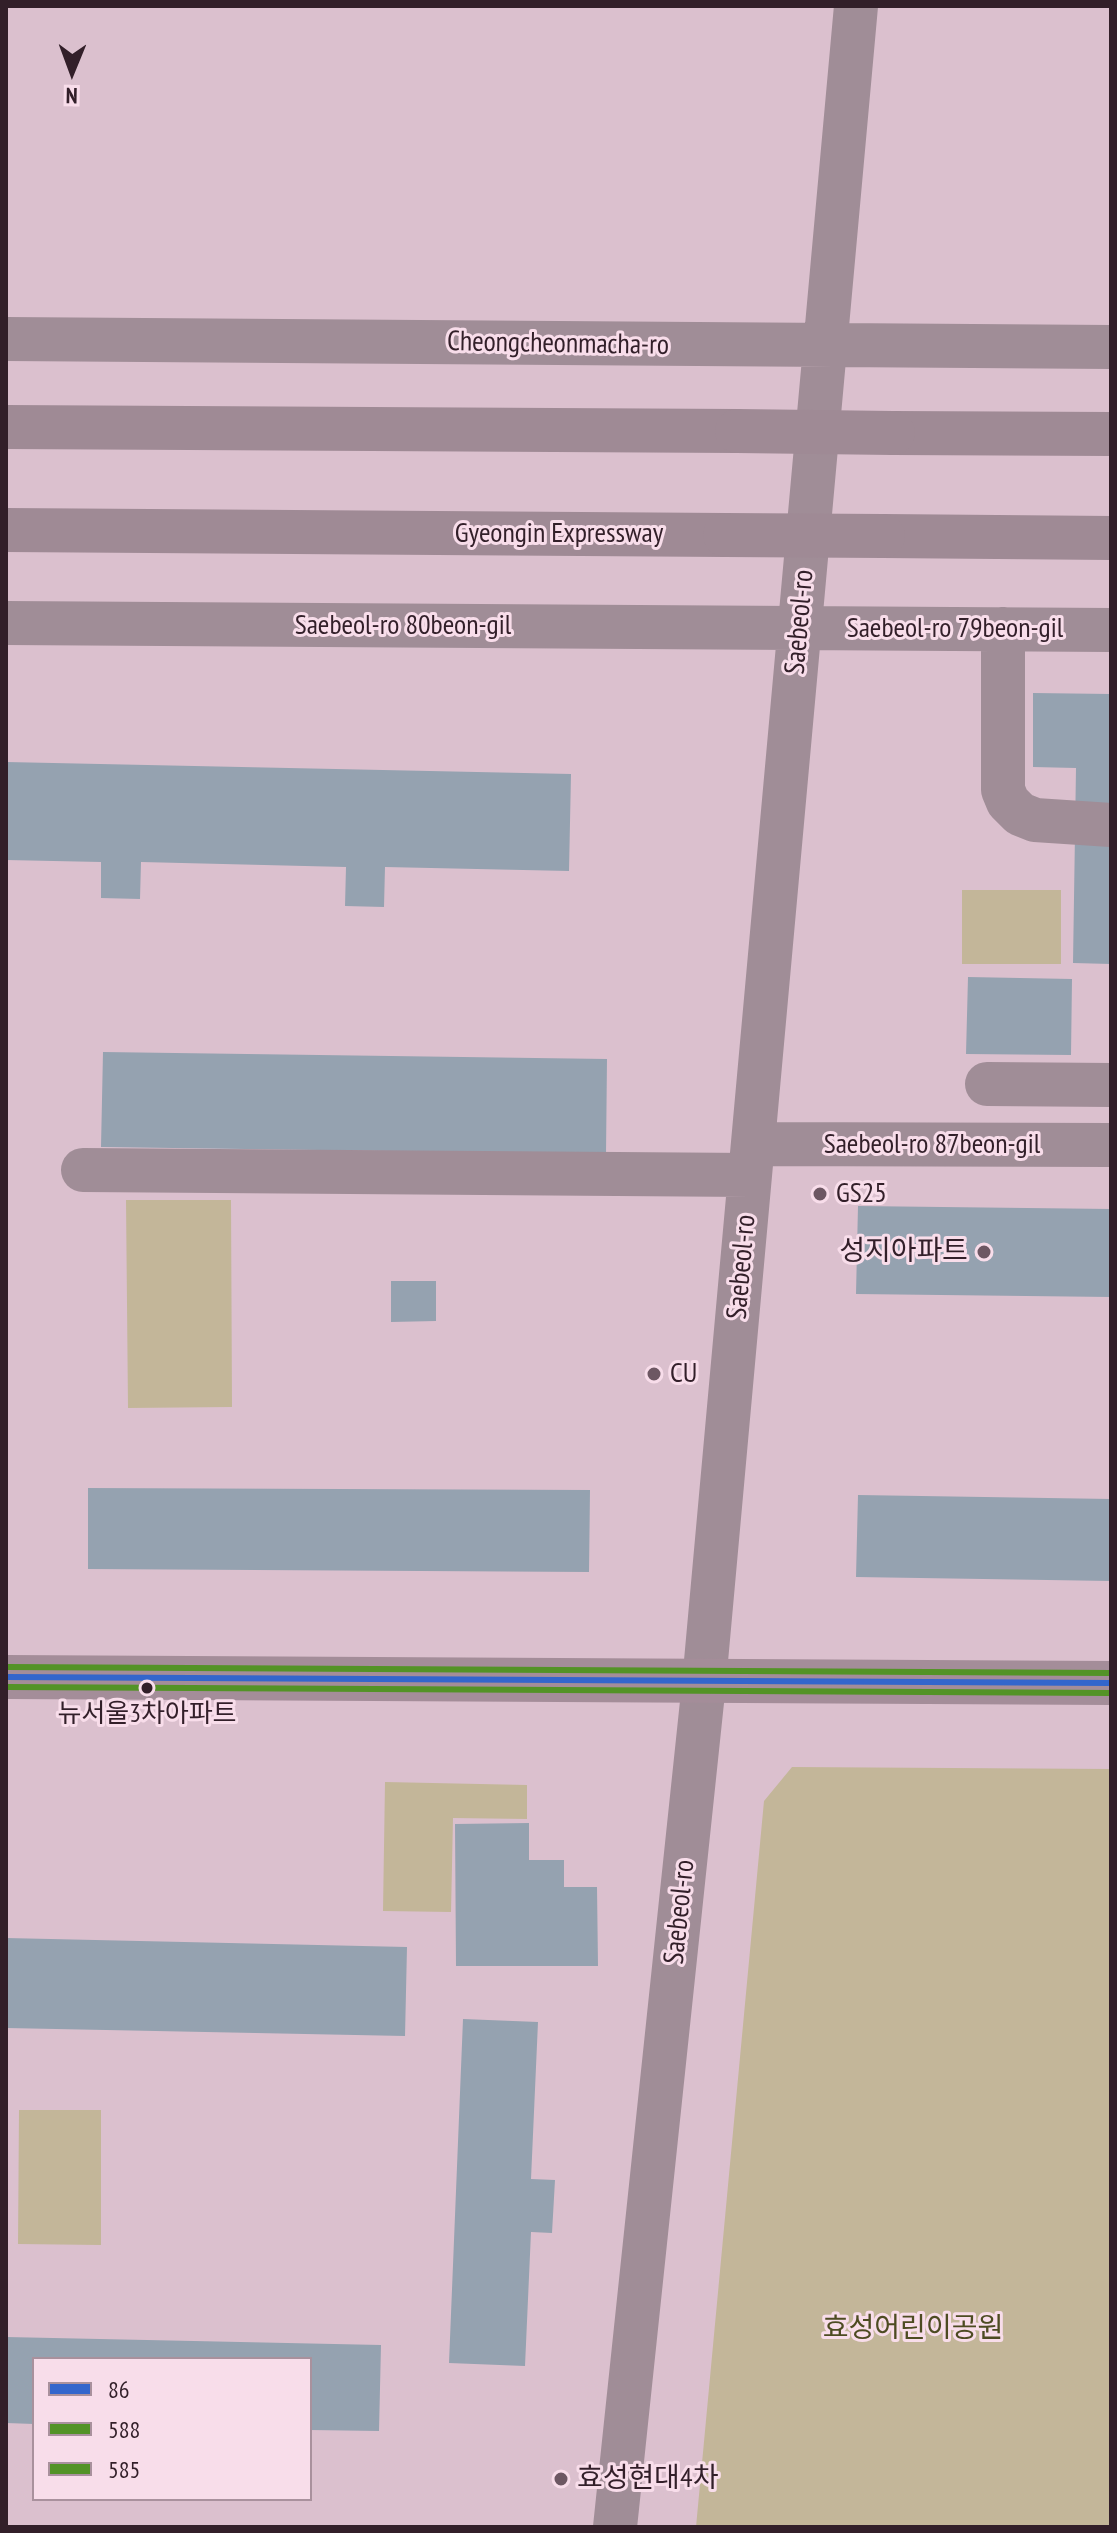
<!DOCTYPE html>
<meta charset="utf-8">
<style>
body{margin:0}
#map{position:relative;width:1117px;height:2533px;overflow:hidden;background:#dbc0ce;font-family:"PT Sans Narrow",sans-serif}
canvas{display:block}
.frame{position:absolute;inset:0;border:8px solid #321f29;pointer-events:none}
.legend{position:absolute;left:32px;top:2357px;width:280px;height:144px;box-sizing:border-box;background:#f8ddea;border:2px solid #a9919d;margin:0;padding:10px 14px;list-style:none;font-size:24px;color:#321f29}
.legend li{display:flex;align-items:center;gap:16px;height:40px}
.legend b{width:40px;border:2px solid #a9919d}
.north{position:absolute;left:32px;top:32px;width:80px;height:80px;-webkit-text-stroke:6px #f8ddea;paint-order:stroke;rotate:181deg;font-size:22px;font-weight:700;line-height:32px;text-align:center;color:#321f29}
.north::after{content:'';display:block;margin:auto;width:28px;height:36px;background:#321f29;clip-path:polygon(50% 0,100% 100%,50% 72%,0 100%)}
</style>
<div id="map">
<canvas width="1117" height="2533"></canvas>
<div class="frame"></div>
<ul class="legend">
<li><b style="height:10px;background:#36c"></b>86</li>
<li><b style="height:10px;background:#539326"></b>588</li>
<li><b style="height:10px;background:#539326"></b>585</li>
</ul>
<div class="north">N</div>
</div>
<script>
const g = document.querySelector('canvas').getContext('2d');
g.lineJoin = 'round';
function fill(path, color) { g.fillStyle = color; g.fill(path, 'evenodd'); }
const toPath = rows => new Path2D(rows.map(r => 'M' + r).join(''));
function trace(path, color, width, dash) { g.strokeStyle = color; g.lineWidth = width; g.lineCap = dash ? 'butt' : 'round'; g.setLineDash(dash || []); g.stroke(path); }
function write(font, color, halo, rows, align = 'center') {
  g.font = font + ' "PT Sans Narrow","Noto Sans KR",sans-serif'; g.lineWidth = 6; g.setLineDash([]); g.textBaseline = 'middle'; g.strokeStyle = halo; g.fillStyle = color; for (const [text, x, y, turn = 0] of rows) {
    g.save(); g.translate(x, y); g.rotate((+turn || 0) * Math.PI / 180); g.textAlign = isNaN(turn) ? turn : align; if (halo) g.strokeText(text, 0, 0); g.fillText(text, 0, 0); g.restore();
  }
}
const green = toPath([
 [962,890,1061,890,1061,964,962,964],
 [126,1200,231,1200,232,1407,128,1408],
 [792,1767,1111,1769,1111,2527,696,2527,764,1801],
 [385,1782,527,1785,527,1819,453,1818,451,1912,383,1911],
 [19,2110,101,2110,101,2245,18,2244]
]);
const building = toPath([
 [1033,693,1111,694,1111,964,1073,963,1076,768,1033,767],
 [6,762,571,774,569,871,385,867,384,907,345,906,346,867,141,862,140,899,101,898,101,862,6,860],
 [968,977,1072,979,1071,1055,966,1054],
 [103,1052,607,1059,606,1154,101,1147],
 [858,1206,1111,1209,1111,1297,856,1294],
 [391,1281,436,1281,436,1321,391,1322],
 [88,1488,590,1490,589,1572,88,1569],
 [858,1495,1111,1499,1111,1581,856,1577],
 [529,1823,529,1860,564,1860,564,1887,597,1887,598,1966,456,1966,455,1824],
 [6,1938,407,1947,405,2036,6,2028],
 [463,2019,538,2022,531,2179,555,2180,552,2233,531,2232,525,2366,449,2363],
 [6,2337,381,2345,379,2431,310,2430,310,2359,34,2359,34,2424,6,2423]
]);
const minor = toPath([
 [6,339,1111,347],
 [6,623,1111,630],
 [1003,629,1003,790,1008,802,1020,814,1035,820,1111,825],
 [987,1084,1111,1085],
 [753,1144,1111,1145],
 [83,1170,750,1175],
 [615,2527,704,1683,856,6]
]);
const major = toPath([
 [6,1677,1111,1683]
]);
const highway = toPath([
 [6,427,737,431],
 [893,433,1111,434],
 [6,530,725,535],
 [883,536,1111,538]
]);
const highwayBridge = toPath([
 [737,431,893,433],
 [725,535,883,536]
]);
const bus1 = toPath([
 [6,1677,1111,1683]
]);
const bus2 = toPath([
 [6,1687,1111,1693]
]);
const bus3 = toPath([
 [6,1667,1111,1673]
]);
const markers = [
 [820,1194,8,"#6d5763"],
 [984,1252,8,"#6d5763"],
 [654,1374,8,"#6d5763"],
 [147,1688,7,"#321f29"],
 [561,2479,8,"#6d5763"]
];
const busNames = [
 ["뉴서울3차아파트",147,1715]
];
const streetNames = [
 ["Cheongcheonmacha-ro",558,344,1],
 ["Gyeongin Expressway",559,534],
 ["Saebeol-ro",800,622,-85],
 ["Saebeol-ro 80beon-gil",403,626],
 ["Saebeol-ro 79beon-gil",955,629],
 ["Saebeol-ro 87beon-gil",932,1145],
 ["Saebeol-ro",742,1267,-85],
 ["Saebeol-ro",680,1912,-84]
];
const poiNames = [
 ["GS25",836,1194],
 ["성지아파트",968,1252,"right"],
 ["CU",670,1374],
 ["효성현대4차",577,2479]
];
const parkNames = [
 ["효성어린이공원",913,2329]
];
fill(green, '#c3b699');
fill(building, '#95a2b0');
trace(minor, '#a08d97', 44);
trace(major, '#a48d99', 44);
trace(highway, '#9f8a95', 44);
trace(highwayBridge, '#9f8a95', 44);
trace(bus1, '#36c', 6);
trace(bus2, '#539326', 6);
trace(bus3, '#539326', 6);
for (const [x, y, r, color] of markers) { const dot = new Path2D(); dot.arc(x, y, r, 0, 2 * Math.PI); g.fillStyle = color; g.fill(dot); trace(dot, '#f8ddea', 3); }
write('26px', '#321f29', '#f8ddea', busNames);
write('28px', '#321f29', '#f8ddea', streetNames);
write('28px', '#321f29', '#f8ddea', poiNames, 'left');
write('28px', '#4d4b22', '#f8ddea', parkNames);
</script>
